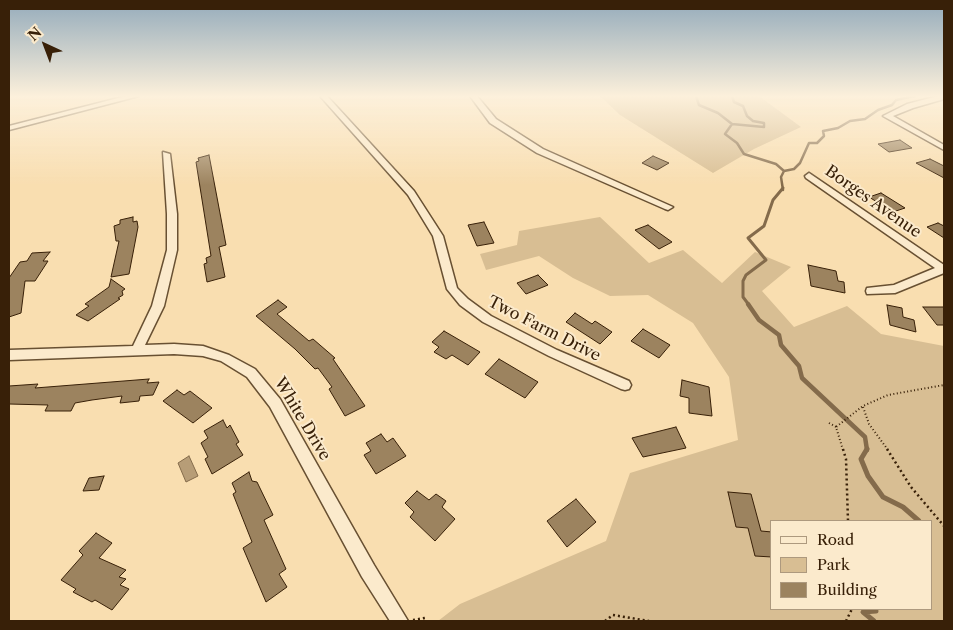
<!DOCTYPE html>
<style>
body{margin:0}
#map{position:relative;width:953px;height:630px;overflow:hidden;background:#f9deb0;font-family:"Libre Caslon Text",serif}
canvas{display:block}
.frame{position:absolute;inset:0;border:10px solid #382008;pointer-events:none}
.legend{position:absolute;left:770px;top:520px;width:162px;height:90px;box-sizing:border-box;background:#fbeacc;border:1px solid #ad997e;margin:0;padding:6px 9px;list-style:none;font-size:15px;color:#382008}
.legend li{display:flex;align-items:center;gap:10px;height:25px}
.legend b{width:25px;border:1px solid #ad997e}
.north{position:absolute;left:20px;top:20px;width:50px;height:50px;-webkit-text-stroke:4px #fbeacc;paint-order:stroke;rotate:317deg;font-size:14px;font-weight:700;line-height:20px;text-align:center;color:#382008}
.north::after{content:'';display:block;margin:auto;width:18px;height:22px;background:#382008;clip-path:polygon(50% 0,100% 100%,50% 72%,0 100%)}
</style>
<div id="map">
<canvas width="953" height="630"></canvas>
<div class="frame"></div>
<ul class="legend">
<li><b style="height:6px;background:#fbeacc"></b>Road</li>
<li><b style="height:14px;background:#d8be93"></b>Park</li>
<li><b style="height:14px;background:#9c835f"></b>Building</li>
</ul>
<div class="north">N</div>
</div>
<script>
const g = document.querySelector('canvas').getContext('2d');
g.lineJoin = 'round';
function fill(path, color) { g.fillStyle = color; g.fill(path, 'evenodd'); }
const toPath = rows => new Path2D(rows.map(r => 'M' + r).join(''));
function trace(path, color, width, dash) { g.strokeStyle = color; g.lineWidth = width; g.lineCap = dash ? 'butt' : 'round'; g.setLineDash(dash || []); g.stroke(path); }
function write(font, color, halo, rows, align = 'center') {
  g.font = font + ' "Libre Caslon Text",serif'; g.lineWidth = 4; g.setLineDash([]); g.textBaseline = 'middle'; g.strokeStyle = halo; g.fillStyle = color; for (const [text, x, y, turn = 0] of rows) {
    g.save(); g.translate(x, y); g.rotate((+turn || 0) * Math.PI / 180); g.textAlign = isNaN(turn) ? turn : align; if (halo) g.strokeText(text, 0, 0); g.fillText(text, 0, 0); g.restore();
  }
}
const green = toPath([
 [600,96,759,96,801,127,754,149,713,173,620,115],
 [600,217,649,263,683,250,722,283,755,252,791,267,762,291,794,327,847,306,881,334,944,346,944,621,438,621,460,604,606,541,630,473,738,440,729,377,693,323,648,295,610,296,573,278,539,256,486,270,480,254,517,245,519,231],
 [772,521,932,521,932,609,772,609]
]);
const water = toPath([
 [189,456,198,476,186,482,178,463,189,456]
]);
const streamFar3 = toPath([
 [696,96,699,105,718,113,732,124,725,134,737,143,744,154,776,164,784,171,781,177,783,190],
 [732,96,734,102,743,106,747,116,753,121,764,123,764,127,732,124],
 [784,171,794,169,800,163,809,143,817,143,824,136,823,131,838,128,850,121,865,119,878,110,892,105,896,100,915,96]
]);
const streamFar2 = toPath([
 [749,305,743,297,743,281,746,275,766,260,748,238,764,226,773,200,783,188]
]);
const streamFar1 = toPath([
 [748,304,759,320,779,335,781,345,799,366,802,378,865,437,867,450]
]);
const stream = toPath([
 [867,449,861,459,868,476,883,497,903,507,919,521],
 [874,621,863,612,876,611,875,609]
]);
const building = toPath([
 [900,140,912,148,889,152,878,144,900,140],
 [209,155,226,245,219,247,225,277,207,282,204,264,207,263,206,258,211,256,196,162,199,161,198,158,209,155],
 [653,156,669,163,657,170,642,163,653,156],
 [930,159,944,166,944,178,916,163,930,159],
 [881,193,905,208,893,212,869,197,881,193],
 [133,217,133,222,137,221,138,227,129,274,111,277,119,241,116,241,114,226,120,224,120,220,133,217],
 [484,222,494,243,477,246,468,225,484,222],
 [938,223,944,226,944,238,927,227,938,223],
 [648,225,672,242,659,249,635,230,648,225],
 [50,252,43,261,48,261,35,281,25,281,21,313,9,317,9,278,20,262,27,261,32,253,50,252],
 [808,265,836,271,838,281,844,282,845,293,811,286,808,265],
 [538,275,548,285,526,294,517,283,538,275],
 [111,279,125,289,122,291,123,295,118,298,120,299,88,321,76,315,89,306,85,304,109,287,111,279],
 [278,300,287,307,277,314,309,341,313,339,335,358,333,359,365,406,345,416,329,389,332,387,318,368,315,369,295,349,256,316,278,300],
 [887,305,902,308,903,317,914,320,916,332,890,325,887,305],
 [923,307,944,307,944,325,937,325,923,307],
 [575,313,592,324,595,321,612,332,600,344,566,322,575,313],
 [643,329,670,345,659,358,631,341,643,329],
 [444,331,480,352,468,365,452,355,446,359,434,352,439,347,432,342,444,331],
 [499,359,538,382,525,398,485,374,499,359],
 [149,379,147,383,159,382,153,395,140,396,139,401,120,403,122,396,92,400,75,403,71,411,45,411,48,405,9,404,9,386,38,384,35,388,149,379],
 [682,380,709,387,712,416,689,413,689,398,680,396,682,380],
 [177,390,184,395,190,391,212,408,193,423,163,401,177,390],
 [223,420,227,428,230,425,239,442,236,444,243,455,212,474,205,459,208,457,201,443,208,438,204,431,223,420],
 [676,427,686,448,643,457,632,438,676,427],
 [381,434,387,442,393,438,406,456,376,474,364,455,371,451,366,443,381,434],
 [249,472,252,481,257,482,273,515,264,520,286,569,279,574,287,587,266,602,243,548,252,542,233,494,236,492,232,483,249,472],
 [104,476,99,490,83,491,89,478,104,476],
 [417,491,429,500,436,494,446,501,442,507,455,519,435,541,410,517,414,512,405,503,417,491],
 [728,492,751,494,761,531,772,532,772,557,755,556,748,528,736,527,728,492],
 [576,499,596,522,567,547,547,521,576,499],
 [96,533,112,543,99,558,126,570,119,577,126,579,120,585,129,589,112,610,95,600,92,602,73,592,76,589,61,580,83,555,79,551,96,533]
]);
const pathFar1 = toPath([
 [863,407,869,424,888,450],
 [829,423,836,427],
 [843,450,836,427,863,406,888,395,944,385]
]);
const path = toPath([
 [843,449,846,459,848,521],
 [887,449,911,487,944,526],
 [413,620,425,618,426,621],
 [605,621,613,615,649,621],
 [846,621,852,609]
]);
const minor = toPath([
 [126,96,139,96,9,130,9,126,126,96],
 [320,96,327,96,414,191,443,236,457,288,468,299,491,316,557,350,629,381,631,385,629,389,625,390,621,389,549,356,483,322,460,305,447,289,433,236,408,195,320,96],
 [470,96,477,96,496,119,543,149,673,207,668,210,665,209,537,153,490,123,470,96],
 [938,96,944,96,944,99,913,108,893,116,944,145,944,150,883,116,907,104,938,96],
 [163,152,170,154,177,214,177,250,164,306,145,345,174,344,203,346,229,355,255,369,280,399,374,565,408,621,390,621,362,577,270,407,247,377,221,361,203,356,174,354,9,360,9,350,133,346,152,306,167,250,167,214,163,152],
 [809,173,944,265,944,273,895,293,867,294,866,291,867,288,894,285,935,268,806,178,805,176,809,173]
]);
const streetNames = [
 ["Borges Avenue",873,202,35],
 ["Two Farm Drive",544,329,27],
 ["White Drive",302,419,59]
];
fill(green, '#d8be93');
fill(water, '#b79d77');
trace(water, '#846b4b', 1);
trace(streamFar3, '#846b4b', 2.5);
trace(streamFar2, '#846b4b', 3);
trace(streamFar1, '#846b4b', 4.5);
trace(stream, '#846b4b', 5);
fill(building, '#9c835f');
trace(building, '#382008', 1);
trace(minor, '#685032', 3);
trace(pathFar1, '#382008', 2, [1, 2.5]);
trace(path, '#382008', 2.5, [2, 3]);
fill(minor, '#fbeacc');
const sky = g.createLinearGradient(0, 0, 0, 185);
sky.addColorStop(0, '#94abbb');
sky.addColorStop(0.52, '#fcf0db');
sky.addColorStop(1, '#fcf0db00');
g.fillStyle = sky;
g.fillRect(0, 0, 953, 185);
write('16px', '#382008', '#fbeacc', streetNames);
</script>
